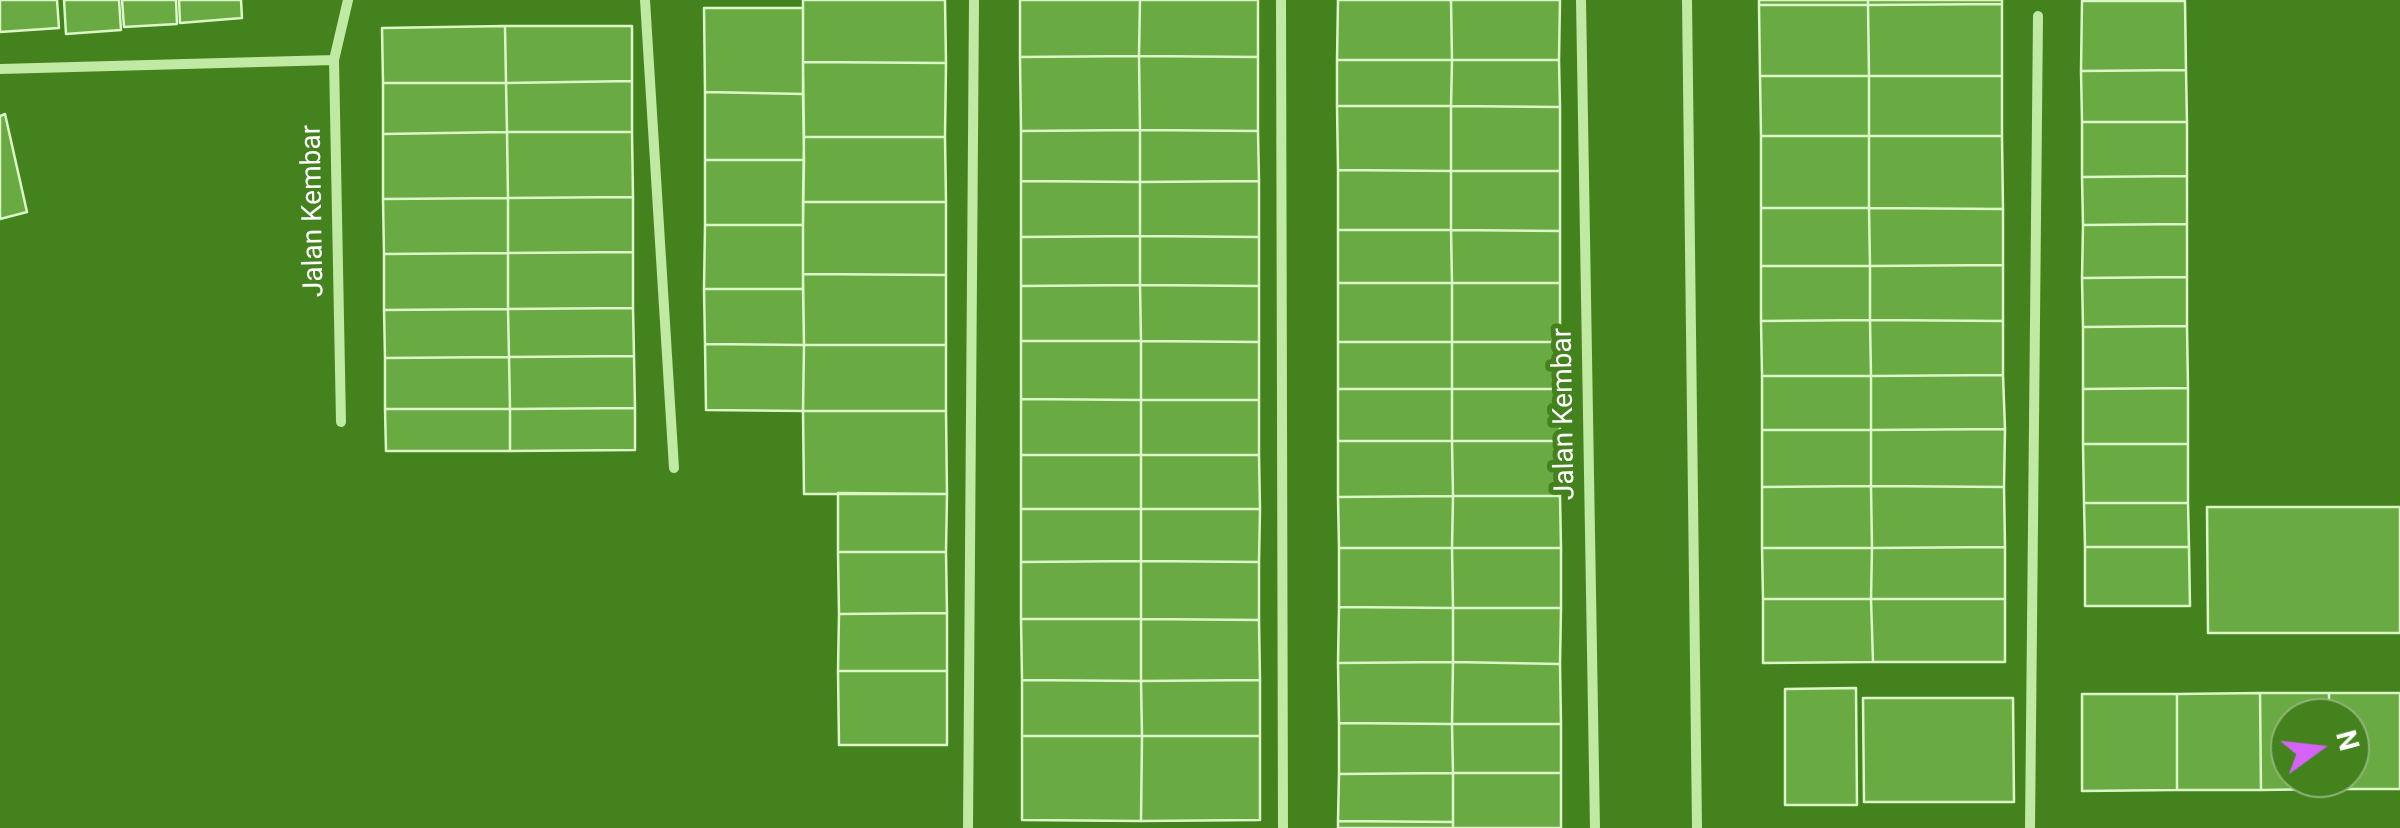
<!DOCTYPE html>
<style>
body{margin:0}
#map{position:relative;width:2400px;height:828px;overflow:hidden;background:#44821e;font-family:Roboto,sans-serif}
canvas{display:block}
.north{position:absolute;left:2270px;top:698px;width:100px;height:100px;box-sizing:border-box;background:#44821e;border:2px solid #8fb478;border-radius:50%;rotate:75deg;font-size:28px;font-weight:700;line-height:40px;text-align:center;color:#fff}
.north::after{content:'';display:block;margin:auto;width:35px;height:45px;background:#d563f8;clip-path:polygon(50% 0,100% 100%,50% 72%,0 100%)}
</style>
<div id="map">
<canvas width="2400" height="828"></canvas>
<div class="north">N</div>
</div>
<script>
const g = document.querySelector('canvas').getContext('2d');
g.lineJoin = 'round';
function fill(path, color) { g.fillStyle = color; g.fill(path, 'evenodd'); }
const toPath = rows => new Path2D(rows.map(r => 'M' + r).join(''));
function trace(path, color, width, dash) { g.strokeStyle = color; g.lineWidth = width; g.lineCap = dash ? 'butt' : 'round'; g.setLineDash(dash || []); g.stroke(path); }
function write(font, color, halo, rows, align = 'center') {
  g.font = font + ' Roboto,sans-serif'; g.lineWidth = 10; g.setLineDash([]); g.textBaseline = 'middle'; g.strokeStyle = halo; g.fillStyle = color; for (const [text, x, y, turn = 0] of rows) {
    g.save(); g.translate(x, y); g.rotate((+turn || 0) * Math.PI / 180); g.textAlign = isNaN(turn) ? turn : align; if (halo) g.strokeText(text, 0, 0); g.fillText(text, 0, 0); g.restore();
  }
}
const building = toPath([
 [0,0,57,0,59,28,0,32,0,0],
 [64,0,119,0,121,30,66,34,64,0],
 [122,0,176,0,177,24,124,27,122,0],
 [179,0,241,0,242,18,180,23,179,0],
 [803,0,945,0,946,63,803,62,803,0],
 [1020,0,1140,0,1139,56,1020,57,1020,0],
 [1140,0,1258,0,1258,57,1139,56,1140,0],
 [1338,0,1451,0,1452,60,1337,60,1338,0],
 [1451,0,1560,0,1559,60,1452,60,1451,0],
 [1759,0,1868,0,1868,5,1759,5,1759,0],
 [1868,0,2002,0,2002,4,1868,5,1868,0],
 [2082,1,2185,1,2186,70,2081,71,2082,1],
 [2002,4,2002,76,1869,76,1868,5,2002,4],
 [1759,5,1868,5,1869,76,1760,76,1759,5],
 [704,8,803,8,803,94,705,92,704,8],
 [505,26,632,26,632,81,506,83,505,26],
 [505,26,506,83,383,83,382,28,505,26],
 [1139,56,1140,130,1021,131,1020,57,1139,56],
 [1139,56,1258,57,1258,131,1140,130,1139,56],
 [1337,60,1452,60,1451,106,1337,106,1337,60],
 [1452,60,1559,60,1560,107,1451,106,1452,60],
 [803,62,946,63,945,137,804,137,803,62],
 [2186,70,2187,122,2082,122,2081,71,2186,70],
 [1760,76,1869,76,1869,136,1761,136,1760,76],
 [1869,76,2002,76,2002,136,1869,136,1869,76],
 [632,81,632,132,507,132,506,83,632,81],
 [383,83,506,83,507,132,383,134,383,83],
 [705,92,803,94,804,160,705,160,705,92],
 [1337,106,1451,106,1451,171,1338,170,1337,106],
 [1451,106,1560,107,1560,171,1451,171,1451,106],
 [5,114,27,212,0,219,0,116,5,114],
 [2082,122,2187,122,2187,176,2082,177,2082,122],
 [1140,130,1140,182,1021,181,1021,131,1140,130],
 [1140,130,1258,131,1259,181,1140,182,1140,130],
 [507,132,632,132,633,197,508,198,507,132],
 [507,132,508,198,383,199,383,134,507,132],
 [1761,136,1869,136,1869,208,1761,208,1761,136],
 [1869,136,2002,136,2003,209,1869,208,1869,136],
 [804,137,945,137,946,202,803,202,804,137],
 [705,160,804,160,803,225,705,225,705,160],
 [1338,170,1451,171,1451,230,1338,230,1338,170],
 [1451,171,1560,171,1560,231,1451,230,1451,171],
 [2187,176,2187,224,2083,225,2082,177,2187,176],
 [1021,181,1140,182,1140,236,1021,237,1021,181],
 [1259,181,1259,237,1140,236,1140,182,1259,181],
 [633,197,633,252,508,253,508,198,633,197],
 [508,198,508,253,384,254,383,199,508,198],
 [803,202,946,202,946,275,803,274,803,202],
 [1761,208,1869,208,1870,266,1761,266,1761,208],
 [1869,208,2003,209,2003,265,1870,266,1869,208],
 [2187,224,2187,277,2082,278,2083,225,2187,224],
 [705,225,803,225,803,289,704,289,705,225],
 [1338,230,1451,230,1452,283,1338,283,1338,230],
 [1451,230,1560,231,1560,283,1452,283,1451,230],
 [1140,236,1140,285,1021,286,1021,237,1140,236],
 [1140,236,1259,237,1259,286,1140,285,1140,236],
 [633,252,633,308,508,309,508,253,633,252],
 [508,253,508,309,384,310,384,254,508,253],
 [2003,265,2003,321,1870,320,1870,266,2003,265],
 [1761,266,1870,266,1870,320,1761,321,1761,266],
 [803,274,946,275,946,345,804,345,803,274],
 [2187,277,2187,326,2083,327,2082,278,2187,277],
 [1338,283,1452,283,1452,342,1338,342,1338,283],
 [1452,283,1560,283,1560,342,1452,342,1452,283],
 [1140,285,1141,341,1021,341,1021,286,1140,285],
 [1140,285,1259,286,1259,342,1141,341,1140,285],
 [704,289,803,289,804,345,705,344,704,289],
 [633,308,634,356,509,357,508,309,633,308],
 [508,309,509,357,385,358,384,310,508,309],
 [1870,320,1871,376,1762,376,1761,321,1870,320],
 [1870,320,2003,321,2003,375,1871,376,1870,320],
 [2187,326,2188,388,2083,389,2083,327,2187,326],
 [1021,341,1141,341,1141,400,1021,399,1021,341],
 [1141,341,1259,342,1259,400,1141,400,1141,341],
 [1338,342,1452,342,1452,389,1338,389,1338,342],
 [1452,342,1560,342,1560,389,1452,389,1452,342],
 [705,344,804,345,803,411,706,410,705,344],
 [804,345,946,345,946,411,803,411,804,345],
 [634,356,635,408,510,409,509,357,634,356],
 [509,357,510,409,385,409,385,358,509,357],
 [2003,375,2005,429,1871,430,1871,376,2003,375],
 [1762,376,1871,376,1871,430,1762,430,1762,376],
 [2188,388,2188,444,2083,444,2083,389,2188,388],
 [1338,389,1452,389,1452,441,1338,441,1338,389],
 [1452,389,1560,389,1560,441,1452,441,1452,389],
 [1021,399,1141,400,1141,455,1021,455,1021,399],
 [1141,400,1259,400,1259,455,1141,455,1141,400],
 [635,408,635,450,510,451,510,409,635,408],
 [385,409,510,409,510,451,386,451,385,409],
 [803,411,946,411,947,494,804,494,803,411],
 [2005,429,2004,487,1871,486,1871,430,2005,429],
 [1762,430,1871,430,1871,486,1762,487,1762,430],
 [1338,441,1452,441,1453,496,1338,497,1338,441],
 [1452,441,1560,441,1560,496,1453,496,1452,441],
 [2083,444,2188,444,2188,503,2084,503,2083,444],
 [1021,455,1141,455,1141,509,1021,509,1021,455],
 [1141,455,1259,455,1260,509,1141,509,1141,455],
 [1871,486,1872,548,1762,548,1762,487,1871,486],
 [1871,486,2004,487,2005,547,1872,548,1871,486],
 [838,493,947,494,946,552,838,552,838,493],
 [1453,496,1452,548,1339,548,1338,497,1453,496],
 [1453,496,1560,496,1561,548,1452,548,1453,496],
 [2084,503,2188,503,2189,547,2085,547,2084,503],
 [2207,507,2400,507,2400,633,2208,633,2207,507],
 [1021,509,1141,509,1141,561,1021,562,1021,509],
 [1141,509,1260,509,1259,562,1141,561,1141,509],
 [2005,547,2005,599,1871,599,1872,548,2005,547],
 [2085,547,2189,547,2190,606,2085,606,2085,547],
 [1339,548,1452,548,1453,608,1339,607,1339,548],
 [1452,548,1561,548,1561,608,1453,608,1452,548],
 [1762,548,1872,548,1871,599,1763,599,1762,548],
 [838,552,946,552,947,613,839,614,838,552],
 [1141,561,1141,619,1021,619,1021,562,1141,561],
 [1141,561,1259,562,1259,620,1141,619,1141,561],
 [1763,599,1871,599,1873,662,1763,663,1763,599],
 [1871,599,2005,599,2005,662,1873,662,1871,599],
 [1339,607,1453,608,1453,662,1338,663,1339,607],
 [1453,608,1561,608,1560,664,1453,662,1453,608],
 [947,613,947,671,838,671,839,614,947,613],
 [1021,619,1141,619,1141,681,1022,680,1021,619],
 [1141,619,1259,620,1260,680,1141,681,1141,619],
 [1453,662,1560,664,1561,724,1452,724,1453,662],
 [1453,662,1452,724,1339,723,1338,663,1453,662],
 [838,671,947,671,947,745,839,745,838,671],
 [1022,680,1141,681,1142,736,1022,736,1022,680],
 [1260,680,1260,736,1142,736,1141,681,1260,680],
 [1856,688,1857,805,1785,805,1785,689,1856,688],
 [2260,693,2329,693,2329,718,2290,718,2290,778,2329,778,2329,789,2261,790,2260,693],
 [2260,693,2261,790,2177,790,2177,694,2260,693],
 [2329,693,2400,693,2400,789,2329,789,2329,778,2350,778,2350,718,2329,718,2329,693],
 [2082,694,2177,694,2177,790,2082,791,2082,694],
 [1863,698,2013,698,2014,802,1864,802,1863,698],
 [1339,723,1452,724,1453,773,1339,774,1339,723],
 [1452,724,1561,724,1561,773,1453,773,1452,724],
 [1022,736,1142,736,1141,821,1022,820,1022,736],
 [1142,736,1260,736,1260,820,1141,821,1142,736],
 [1453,773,1561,773,1561,828,1453,828,1453,773],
 [1453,773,1453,822,1338,821,1339,774,1453,773],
 [1338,821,1453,822,1453,828,1338,828,1338,821]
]);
const minor = toPath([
 [645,0,674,468],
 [1281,0,1283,828],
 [1581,0,1595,828],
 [1687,0,1697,828],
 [0,69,334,60],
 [341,422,334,60,348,0],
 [968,828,974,0],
 [2030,828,2038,16]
]);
const streetNames = [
 ["Jalan Kembar",314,211,-91],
 ["Jalan Kembar",1565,414,-91]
];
fill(building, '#6aaa42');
trace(building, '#dbf7c8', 2.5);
trace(minor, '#c0e9a4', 10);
write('28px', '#fff', '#44821e', streetNames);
</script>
